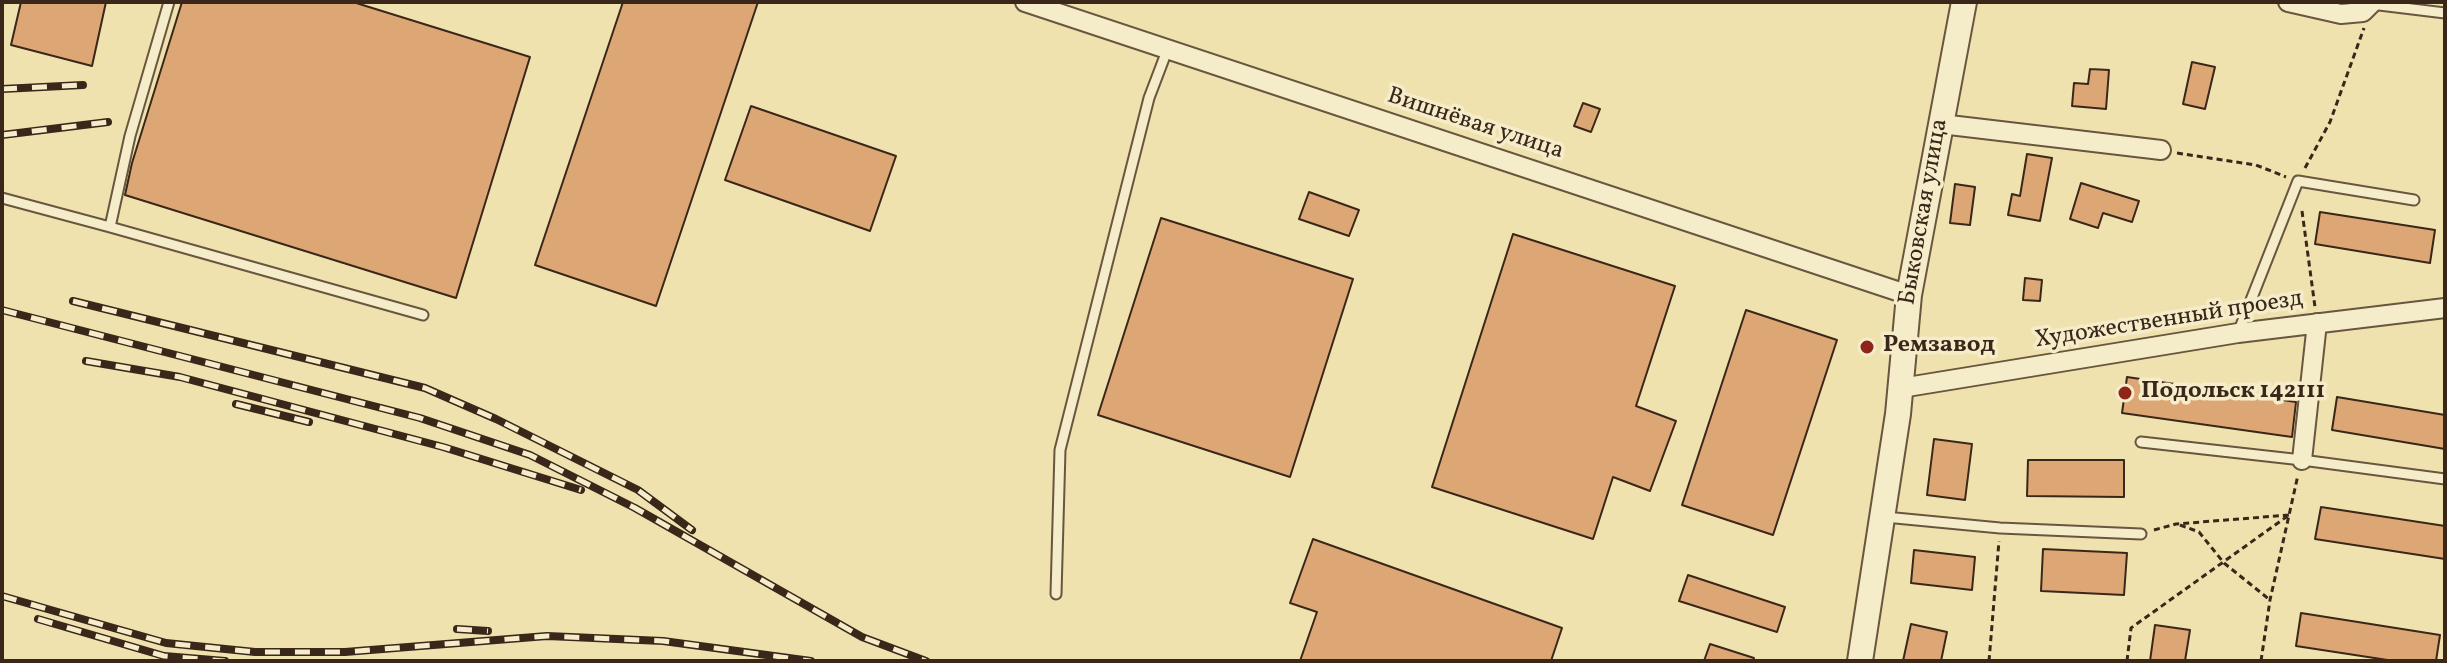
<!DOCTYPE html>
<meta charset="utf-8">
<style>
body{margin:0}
#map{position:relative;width:2447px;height:663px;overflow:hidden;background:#f0e2ae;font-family:Vollkorn,serif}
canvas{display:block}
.frame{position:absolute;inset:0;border:4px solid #3a271a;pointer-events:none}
</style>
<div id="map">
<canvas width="2447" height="663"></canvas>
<div class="frame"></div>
</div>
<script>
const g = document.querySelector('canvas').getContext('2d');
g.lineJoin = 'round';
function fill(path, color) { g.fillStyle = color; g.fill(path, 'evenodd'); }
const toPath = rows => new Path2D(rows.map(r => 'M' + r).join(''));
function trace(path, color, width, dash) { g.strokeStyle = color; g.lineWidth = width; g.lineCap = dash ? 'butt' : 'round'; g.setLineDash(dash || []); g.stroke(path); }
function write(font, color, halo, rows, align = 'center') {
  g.font = font + ' Vollkorn,serif'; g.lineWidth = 7; g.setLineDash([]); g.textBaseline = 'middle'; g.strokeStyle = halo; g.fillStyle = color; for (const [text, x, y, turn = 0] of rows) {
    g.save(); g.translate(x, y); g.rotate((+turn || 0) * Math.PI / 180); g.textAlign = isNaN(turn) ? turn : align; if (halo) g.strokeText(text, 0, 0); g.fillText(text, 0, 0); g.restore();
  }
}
const building = toPath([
 [21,2,106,2,92,66,11,45,21,2],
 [182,2,353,2,530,57,456,298,125,195,132,163,182,2],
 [623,2,758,2,656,306,535,265,623,2],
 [2192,62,2215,67,2205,109,2183,104,2192,62],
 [2090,69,2109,70,2106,109,2072,106,2074,83,2088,84,2090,69],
 [1583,103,1600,109,1591,132,1574,126,1583,103],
 [751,106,896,156,870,231,725,180,751,106],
 [2027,154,2052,158,2040,221,2008,215,2012,194,2020,196,2027,154],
 [2081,183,2139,201,2132,222,2103,213,2098,228,2070,219,2081,183],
 [1955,184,1975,187,1970,225,1950,223,1955,184],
 [1309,192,1359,210,1349,236,1299,219,1309,192],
 [2320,212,2435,230,2430,263,2315,244,2320,212],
 [1161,218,1353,279,1290,477,1098,415,1161,218],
 [1513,234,1675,286,1636,406,1676,421,1650,491,1613,477,1593,539,1432,487,1513,234],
 [2025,278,2042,280,2040,301,2023,300,2025,278],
 [1746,310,1837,340,1773,535,1682,505,1746,310],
 [2127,377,2296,402,2292,437,2122,413,2127,377],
 [2337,397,2445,415,2445,449,2332,430,2337,397],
 [1934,439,1972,444,1965,500,1927,495,1934,439],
 [2028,460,2124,460,2124,497,2027,496,2028,460],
 [2321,507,2445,526,2445,559,2315,539,2321,507],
 [1313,539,1562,628,1551,661,1300,661,1317,612,1290,603,1313,539],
 [2043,549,2127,553,2124,595,2041,591,2043,549],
 [1914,550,1975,557,1972,590,1911,583,1914,550],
 [1688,575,1785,607,1777,632,1679,601,1688,575],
 [2301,613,2440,635,2436,661,2394,661,2296,646,2301,613],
 [1911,624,1947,632,1941,661,1903,661,1911,624],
 [2155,625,2190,630,2185,661,2150,661,2155,625],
 [1710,644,1754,658,1753,661,1704,661,1710,644]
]);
const path = toPath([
 [2177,153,2256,165,2286,177],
 [2305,168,2330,122,2364,28],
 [2302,211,2315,307],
 [2180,525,2199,532,2224,563,2270,600],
 [2154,530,2176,524,2289,515],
 [1989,661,1999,541],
 [2127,661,2131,628,2289,515],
 [2261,661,2270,600,2298,475]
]);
const service = toPath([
 [2371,4,2445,13],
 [2,198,110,227,130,136,169,2],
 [110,227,423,315],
 [2238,333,2298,181,2414,200],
 [2141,442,2302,460,2445,479],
 [1885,517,2000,528,2141,534],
 [1056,594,1060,450,1149,98,1168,48]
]);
const minor = toPath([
 [1025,2,1909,295],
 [2288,2,2341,14,2363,12,2373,2],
 [1941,124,2161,150],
 [1901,388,2238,333,2445,308],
 [2302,460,2317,323]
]);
const tertiary = toPath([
 [1860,661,1898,414,1909,295,1964,2]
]);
const rail = toPath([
 [2,89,83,85],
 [2,135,108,122],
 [73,301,425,388,496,419,638,490,692,530],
 [2,310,420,418,530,455,635,508,862,637,926,661],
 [86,361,180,377,443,447,581,490],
 [236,404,309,422],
 [2,596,166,643,255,652,345,652,547,636,663,641,811,661],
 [38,619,164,656,225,661],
 [457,629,488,631]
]);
const markers = [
 [1867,347,8,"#8f2418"],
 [2125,393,8,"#8f2418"]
];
const streetNames = [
 ["Вишнёвая улица",1475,125,18],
 ["Быковская улица",1925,212,-80],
 ["Художественный проезд",2169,321,-9]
];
const poiNames = [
 ["Ремзавод",1883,347],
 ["Подольск 142111",2141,393]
];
fill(building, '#dca775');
trace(building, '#3a271a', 2);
trace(service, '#68563f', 13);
trace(minor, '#68563f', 22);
trace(tertiary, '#68563f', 28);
trace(path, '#3a271a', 3, [6, 4]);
trace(service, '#f5ecca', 9);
trace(minor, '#f5ecca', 18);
trace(tertiary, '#f5ecca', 24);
trace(rail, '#3a271a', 8);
trace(rail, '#f5ecca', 5, [15]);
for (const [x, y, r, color] of markers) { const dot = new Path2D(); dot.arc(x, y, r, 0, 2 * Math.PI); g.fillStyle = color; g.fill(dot); trace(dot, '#f5ecca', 3); }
write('24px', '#3a271a', '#f5ecca', streetNames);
write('bold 24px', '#3a271a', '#f5ecca', poiNames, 'left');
</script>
